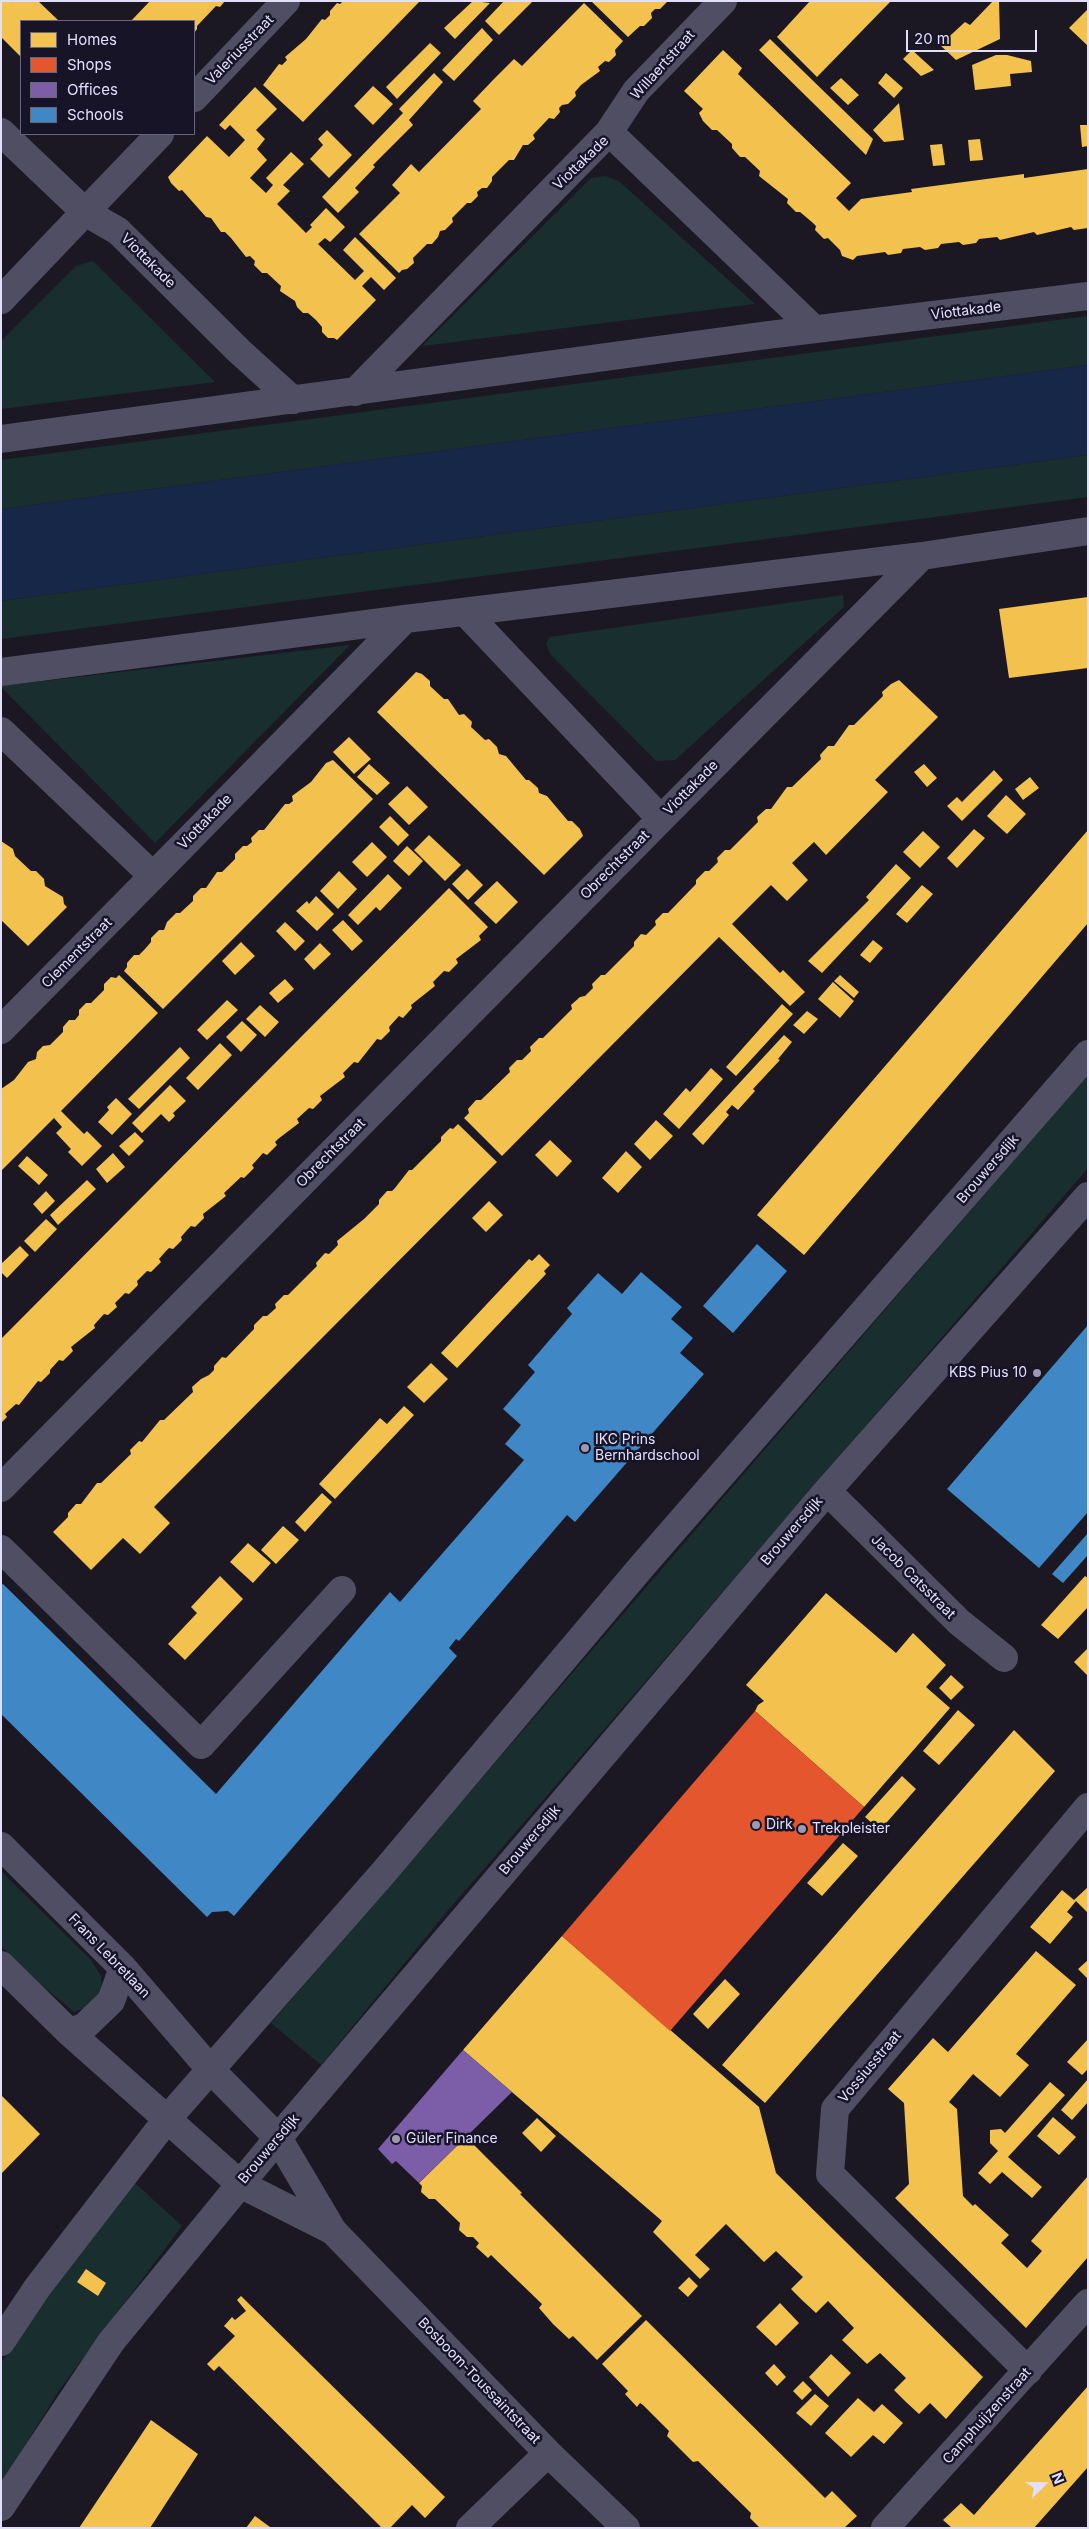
<!DOCTYPE html>
<meta charset="utf-8">
<style>
body{margin:0}
#map{position:relative;width:1089px;height:2529px;overflow:hidden;background:#1b1824;font-family:Inter,sans-serif}
canvas{display:block}
.frame{position:absolute;inset:0;border:2px solid #e2dffb;pointer-events:none}
.legend{position:absolute;left:20px;top:20px;width:175px;height:115px;box-sizing:border-box;background:#181428;border:1px solid #69657c;margin:0;padding:6px 9px;list-style:none;font-size:15px;color:#e2dffb}
.legend li{display:flex;align-items:center;gap:10px;height:25px}
.legend b{width:25px;border:1px solid #69657c}
.north{position:absolute;left:1019px;top:2459px;width:50px;height:50px;-webkit-text-stroke:4px #181428;paint-order:stroke;rotate:68deg;font-size:14px;font-weight:700;line-height:20px;text-align:center;color:#e2dffb}
.north::after{content:'';display:block;margin:auto;width:18px;height:22px;background:#e2dffb;clip-path:polygon(50% 0,100% 100%,50% 72%,0 100%)}
.scale{position:absolute;left:906px;top:30px;width:131px;height:22px;box-sizing:border-box;border:2px solid #e2dffb;border-top:0;padding-left:6px;font-size:15px;line-height:18px;white-space:nowrap;color:#e2dffb;-webkit-text-stroke:4px #181428;paint-order:stroke}
</style>
<div id="map">
<canvas width="1089" height="2529"></canvas>
<div class="frame"></div>
<ul class="legend">
<li><b style="height:14px;background:#f2c14e"></b>Homes</li>
<li><b style="height:14px;background:#e4572e"></b>Shops</li>
<li><b style="height:14px;background:#7b5ea7"></b>Offices</li>
<li><b style="height:14px;background:#3f88c5"></b>Schools</li>
</ul>
<div class="north">N</div>
<div class="scale">20 m</div>
</div>
<script>
const g = document.querySelector('canvas').getContext('2d');
g.lineJoin = 'round';
function fill(path, color) { g.fillStyle = color; g.fill(path, 'evenodd'); }
const toPath = rows => new Path2D(rows.map(r => 'M' + r).join(''));
function trace(path, color, width, dash) { g.strokeStyle = color; g.lineWidth = width; g.lineCap = dash ? 'butt' : 'round'; g.setLineDash(dash || []); g.stroke(path); }
function write(font, color, halo, rows, align = 'center') {
  g.font = font + ' Inter,sans-serif'; g.lineWidth = 5; g.setLineDash([]); g.textBaseline = 'middle'; g.strokeStyle = halo; g.fillStyle = color; for (const [text, x, y, turn = 0] of rows) {
    g.save(); g.translate(x, y); g.rotate((+turn || 0) * Math.PI / 180); g.textAlign = isNaN(turn) ? turn : align; if (halo) g.strokeText(text, 0, 0); g.fillText(text, 0, 0); g.restore();
  }
}
const green = toPath([
 [606,176,620,182,755,304,422,346,591,178],
 [93,261,215,382,1,409,1,341,76,266],
 [1088,316,1088,365,1,509,1,460],
 [1088,455,1088,497,1,639,1,601],
 [843,595,844,607,675,760,656,761,550,654,546,643,550,637],
 [350,645,155,843,1,687,1,686],
 [1088,1074,1088,1168,445,1914,321,2065,271,2023],
 [1,1871,91,1960,101,1976,102,1992,94,2004,74,2012,39,1983,1,1946],
 [135,2183,182,2226,58,2392,1,2485,1,2363,70,2261]
]);
const water = toPath([
 [1088,365,1088,455,1,601,1,509]
]);
const homes = toPath([
 [1,1,38,1,59,21,21,21,21,57,1,37],
 [150,1,225,1,220,7,216,6,197,26,197,29,194,33,194,21,131,21],
 [343,1,420,1,303,122,263,85,279,64,282,65,287,60,285,57,306,39,322,19,325,20,330,15,330,11,337,3,340,4],
 [473,1,490,3,455,39,444,28],
 [504,1,533,1,499,35,485,21],
 [591,1,668,1,660,9,655,9,651,13,652,18,644,26,640,26,628,37],
 [810,1,891,1,817,77,777,37],
 [993,1,999,1,1000,39,956,60,940,45,965,22,970,25],
 [584,3,623,41,615,50,616,55,609,62,605,61,598,67,600,71,581,85,575,92,576,96,568,104,562,105,559,108,560,112,554,119,549,118,533,135,535,139,528,145,523,145,514,160,509,160,492,177,492,181,487,188,482,188,477,192,478,196,471,203,467,203,452,218,453,222,445,230,440,231,438,237,432,244,427,244,413,258,414,263,407,269,402,270,399,273,359,234,400,193,392,185,411,164,419,172,481,109,473,101,493,80,514,59,522,66],
 [1088,9,1088,46,1069,28],
 [482,28,493,40,454,81,442,70],
 [770,39,873,139,866,155,759,50],
 [430,43,441,53,397,99,386,87],
 [723,50,742,68,738,74,851,183,836,198,849,211,861,199,912,192,911,189,1024,174,1024,178,1088,169,1088,228,1074,230,1071,227,1037,235,1034,232,1000,240,997,237,979,239,976,243,963,245,959,242,941,244,938,248,925,250,920,247,903,249,901,253,888,255,885,252,857,256,853,260,842,256,840,250,828,238,824,239,815,230,816,226,813,223,800,212,796,212,787,203,788,199,759,176,760,171,745,157,740,157,732,148,732,144,717,130,712,130,703,121,699,113,703,109,684,91],
 [912,50,934,70,921,76,903,59],
 [996,55,1007,55,1031,61,1032,72,1010,74,1011,86,975,90,972,65],
 [434,73,443,82,409,120,413,125,373,165,375,167,355,188,359,192,338,213,322,197,403,113,399,109],
 [886,73,903,88,894,98,878,83],
 [841,78,859,95,848,105,830,88],
 [373,86,393,104,373,125,354,106],
 [255,87,277,109,256,130,265,139,257,149,267,160,250,178,266,193,273,185,266,178,291,152,304,164,283,185,290,191,277,204,306,233,312,227,310,225,326,208,345,227,330,242,325,238,318,244,355,280,364,271,343,250,355,237,396,278,384,290,371,277,362,286,376,300,337,340,334,338,328,338,322,332,322,327,316,320,308,313,303,313,297,307,295,301,280,291,281,286,267,273,262,273,254,265,255,261,250,256,246,257,231,238,225,232,221,232,211,218,206,217,182,190,179,191,171,183,168,177,207,136,229,157,245,140,230,125,225,130,219,125],
 [899,103,904,140,884,142,873,130],
 [1080,125,1088,125,1088,146,1082,147],
 [327,130,352,155,329,178,310,159,323,145,318,139],
 [980,139,983,160,970,161,968,140],
 [942,144,945,165,933,166,930,145],
 [1088,597,1088,668,1009,678,999,609],
 [416,672,422,674,430,681,430,686,444,699,448,699,459,715,464,714,472,722,471,727,485,740,489,739,497,747,499,754,506,756,526,780,529,780,538,788,539,793,547,796,568,821,572,821,580,829,583,836,544,875,377,712],
 [899,680,938,717,875,780,888,792,826,855,814,842,792,863,808,880,787,901,771,885,732,924,780,973,783,970,805,992,790,1006,719,937,502,1156,464,1118,469,1113,468,1109,476,1100,481,1100,510,1072,509,1068,517,1060,522,1060,531,1051,530,1047,539,1038,543,1038,572,1009,571,1005,580,997,585,996,593,988,592,984,601,975,605,975,634,946,634,942,641,934,646,935,656,925,655,921,663,913,668,913,696,884,696,880,705,871,709,871,718,862,717,858,725,850,730,850,758,822,757,817,766,809,771,809,787,787,792,787,821,759,820,755,828,746,834,746,849,725,854,725,883,696,882,692,891,684],
 [349,737,371,759,354,774,333,752],
 [333,760,373,799,163,1009,124,971,127,967,127,963,134,955,139,955,145,949,151,942,151,938,159,930,164,930,167,922,176,913,180,913,193,901,193,896,201,888,206,888,217,872,222,872,235,859,235,854,243,846,247,846,252,842,251,838,259,830,264,830,285,804,289,804,293,801,292,796,311,782,326,763],
 [369,764,390,783,377,795,357,777],
 [924,764,937,778,927,787,914,772],
 [994,770,1003,780,962,821,947,806,957,797,962,802],
 [1030,777,1039,788,1023,800,1015,789],
 [407,786,428,807,409,825,388,804],
 [1006,795,1026,814,1007,834,987,816],
 [390,816,409,835,398,846,379,827],
 [974,829,985,838,957,868,947,858],
 [1088,830,1088,923,804,1255,757,1215],
 [923,831,940,847,920,868,903,852],
 [429,835,461,865,445,881,414,850],
 [1,841,13,849,15,856,31,871,36,871,44,879,45,886,63,897,64,904,67,907,28,946,1,920],
 [372,842,387,857,367,877,352,862],
 [407,846,423,861,409,876,393,861],
 [896,864,911,878,822,973,808,961,869,900,866,897],
 [467,869,483,885,468,900,452,884],
 [339,871,357,889,338,909,320,891],
 [388,874,402,888,380,911,376,907,358,925,348,915],
 [497,881,518,902,496,924,474,903],
 [922,885,933,894,907,923,896,914],
 [449,888,488,927,479,936,481,940,456,959,458,963,449,972,444,971,433,982,435,986,411,1005,412,1008,403,1018,399,1016,389,1027,390,1031,381,1040,377,1039,358,1063,354,1062,343,1073,345,1077,320,1096,322,1100,313,1109,309,1108,297,1119,299,1123,278,1139,275,1142,277,1145,267,1155,263,1153,255,1162,252,1165,254,1168,244,1178,241,1177,224,1193,226,1196,203,1214,204,1218,195,1227,191,1226,188,1229,181,1237,182,1240,173,1249,169,1248,166,1251,159,1259,161,1262,151,1272,147,1271,137,1281,138,1285,129,1294,125,1293,115,1303,117,1307,108,1315,104,1314,94,1325,95,1328,71,1347,73,1351,63,1361,59,1360,50,1370,50,1373,41,1382,38,1381,19,1405,16,1404,5,1414,7,1417,1,1423,1,1339],
 [316,896,334,914,317,931,296,911,307,901,309,904],
 [343,920,363,941,352,951,332,930],
 [285,922,305,941,295,951,276,931],
 [873,940,883,948,870,963,860,955],
 [241,942,255,956,235,975,222,961],
 [320,943,331,954,314,970,304,959],
 [119,975,158,1013,61,1111,84,1134,87,1131,102,1146,82,1166,68,1152,71,1149,56,1133,62,1127,54,1118,1,1171,1,1089,14,1080,28,1062,36,1059,37,1052,43,1046,50,1045,63,1032,63,1027,69,1020,75,1020,79,1015,79,1010,86,1003,91,1003,104,990,104,984,111,977,116,978],
 [840,975,859,992,854,998,834,981],
 [285,979,294,989,278,1003,269,993],
 [833,982,854,1001,840,1018,818,999],
 [227,1000,238,1010,207,1040,197,1030],
 [782,1004,793,1014,736,1076,726,1067],
 [260,1005,279,1022,265,1037,246,1019],
 [807,1011,818,1019,804,1034,793,1025],
 [242,1021,257,1035,241,1052,226,1037],
 [784,1035,792,1042,778,1059,780,1060,753,1089,755,1091,738,1110,732,1105,726,1112,729,1115,703,1145,692,1134],
 [220,1043,232,1055,198,1090,186,1078],
 [180,1047,190,1058,139,1109,128,1099],
 [711,1068,723,1079,679,1129,663,1114,686,1088,690,1092],
 [170,1085,186,1101,173,1113,175,1116,169,1122,161,1114,142,1133,132,1123],
 [116,1098,132,1114,112,1135,98,1122,109,1110,107,1107],
 [656,1120,673,1136,650,1160,634,1144],
 [458,1124,497,1162,154,1507,170,1523,140,1554,123,1538,91,1570,53,1532,68,1517,68,1513,76,1504,81,1504,97,1483,101,1483,131,1454,130,1450,139,1441,142,1442,160,1420,164,1420,193,1392,192,1387,201,1379,209,1375,214,1370,214,1366,222,1357,226,1358,254,1329,254,1325,263,1316,267,1316,276,1308,275,1304,284,1295,288,1295,317,1266,316,1263,325,1253,329,1254,338,1245,337,1241,364,1219,379,1204,379,1200,387,1191,392,1191,395,1188,409,1170,412,1170,441,1141,441,1137,450,1128,453,1129],
 [135,1132,144,1141,129,1156,119,1146],
 [550,1140,572,1161,557,1177,535,1155],
 [626,1151,642,1167,618,1193,602,1178],
 [113,1153,125,1167,107,1183,96,1169],
 [27,1156,48,1175,39,1185,18,1166],
 [87,1180,96,1189,58,1225,50,1215],
 [46,1191,55,1201,42,1214,33,1204],
 [489,1201,503,1215,486,1232,472,1218],
 [46,1219,57,1229,35,1252,24,1241],
 [20,1246,29,1255,7,1278,1,1272,1,1264],
 [539,1254,550,1265,544,1271,546,1274,457,1368,441,1353,529,1259,532,1261],
 [431,1363,448,1379,424,1403,407,1387],
 [404,1406,414,1415,335,1499,319,1484,380,1418,387,1424],
 [322,1493,332,1502,305,1532,295,1522],
 [283,1526,299,1540,276,1564,261,1550],
 [248,1543,271,1563,253,1583,230,1562],
 [220,1576,243,1599,185,1660,168,1644,197,1613,191,1607],
 [1085,1576,1088,1578,1088,1607,1058,1639,1041,1625],
 [826,1593,896,1653,913,1633,946,1665,926,1687,950,1708,864,1807,755,1711,758,1705,764,1701,746,1685],
 [1088,1648,1088,1676,1074,1662],
 [951,1675,964,1687,951,1700,939,1688],
 [958,1710,975,1725,939,1765,923,1751],
 [1014,1730,1055,1771,765,2103,722,2065],
 [902,1776,916,1789,880,1830,865,1817],
 [843,1843,858,1856,822,1896,807,1883],
 [1088,1887,1088,1913,1076,1901,1067,1912,1073,1917,1050,1944,1030,1927,1062,1890,1074,1900],
 [562,1936,759,2107,776,2173,983,2377,946,2419,930,2403,919,2414,906,2402,894,2390,906,2378,880,2353,867,2364,842,2340,854,2328,828,2301,816,2313,803,2301,791,2289,803,2277,776,2251,764,2262,726,2224,695,2255,710,2269,700,2279,653,2232,662,2221,463,2050],
 [1036,1951,1076,1985,1016,2054,1029,2065,1000,2097,973,2074,949,2102,957,2109,963,2196,973,2206,975,2204,1009,2235,1001,2243,1027,2268,1042,2251,1031,2241,1088,2176,1088,2257,1026,2328,895,2198,909,2184,904,2103,888,2089,933,2038,948,2052],
 [1088,1960,1088,1979,1078,1969],
 [725,1979,740,1994,708,2029,693,2014],
 [1088,2039,1088,2069,1082,2075,1067,2062],
 [1088,2079,1088,2102,1072,2120,1061,2110],
 [1050,2082,1065,2095,1008,2157,1042,2187,1032,2198,1002,2172,990,2184,978,2173,998,2151,990,2143,990,2130,1001,2129,1005,2133],
 [1,2095,40,2134,1,2174],
 [1053,2117,1076,2137,1059,2155,1037,2136],
 [537,2118,556,2136,541,2152,522,2133],
 [466,2137,522,2193,520,2194,642,2316,597,2360,573,2336,569,2339,553,2324,539,2308,542,2304,491,2255,488,2258,476,2247,479,2243,473,2237,467,2237,459,2230,460,2223,435,2199,429,2199,421,2192,422,2186,419,2183],
 [86,2269,106,2283,98,2296,77,2282],
 [689,2277,698,2286,688,2297,678,2288],
 [241,2296,445,2497,425,2518,412,2505,390,2528,382,2528,219,2366,214,2371,207,2364,235,2336,224,2326,232,2317,235,2320,246,2311,237,2300],
 [780,2303,799,2323,776,2346,756,2327],
 [646,2320,825,2498,832,2491,857,2516,844,2528,760,2528,750,2518,751,2513,698,2461,693,2462,667,2436,669,2431,643,2405,640,2403,637,2407,625,2394,628,2391,602,2364],
 [831,2354,851,2373,828,2397,809,2377],
 [774,2364,786,2377,777,2386,765,2373],
 [803,2381,812,2390,802,2400,793,2391],
 [1088,2386,1088,2467,1034,2528,952,2528,943,2520,961,2503,974,2515],
 [815,2394,829,2406,811,2426,796,2413],
 [858,2398,874,2412,882,2404,903,2423,884,2444,873,2435,851,2457,825,2433],
 [151,2420,198,2454,150,2528,79,2528],
 [255,2516,270,2527,269,2528,246,2528]
]);
const shops = toPath([
 [755,1711,864,1807,670,2031,562,1936]
]);
const offices = toPath([
 [463,2050,512,2092,419,2183,396,2161,392,2164,378,2149]
]);
const schools = toPath([
 [757,1244,787,1271,733,1333,703,1306],
 [641,1272,682,1307,671,1319,693,1338,680,1353,704,1374,575,1522,567,1515,459,1641,456,1639,449,1648,457,1656,234,1916,228,1911,212,1912,207,1917,1,1714,1,1585,3,1584,216,1794,390,1592,400,1602,524,1460,505,1444,521,1425,503,1409,535,1372,528,1365,572,1314,567,1308,598,1273,622,1294],
 [1088,1325,1088,1512,1039,1568,947,1489],
 [1088,1533,1088,1555,1063,1583,1052,1574]
]);
const minor = toPath([
 [194,98,286,1],
 [1,132,85,212,160,134],
 [609,132,814,329],
 [1,300,85,212,118,231,239,351,293,400],
 [355,392,609,132,636,91,723,1],
 [1,439,768,335,1088,296],
 [466,613,661,819,922,556],
 [1,672,405,619,922,556,1088,531],
 [1,731,153,876,405,619],
 [1,1030,153,876],
 [1,1488,661,819],
 [827,1491,959,1622,1004,1658],
 [1,1549,201,1745,342,1590],
 [1,1846,123,1968,211,2070,278,2138,333,2231,548,2453,626,2528],
 [1,1965,69,2032,240,2184,333,2231],
 [69,2032,84,2027,111,2001,123,1968],
 [1,2342,37,2288,168,2118,384,1872,643,1565,1088,1054],
 [1028,2371,830,2174,835,2109,1088,1807],
 [1,2507,111,2342,278,2138,827,1491,1088,1196],
 [470,2528,548,2453],
 [885,2528,1088,2303]
]);
const markers = [
 [1037,1373,5,"#9c99b0"],
 [585,1448,5,"#9c99b0"],
 [756,1825,5,"#9c99b0"],
 [802,1829,5,"#9c99b0"],
 [396,2139,5,"#9c99b0"]
];
const streetNames = [
 ["Valeriusstraat",240,50,-46],
 ["Willaertstraat",663,65,-48],
 ["Viottakade",581,163,-44],
 ["Viottakade",148,261,45],
 ["Viottakade",966,311,-7],
 ["Viottakade",691,788,-45],
 ["Viottakade",205,822,-46],
 ["Obrechtstraat",615,865,-45],
 ["Clementstraat",77,953,-45],
 ["Obrechtstraat",331,1153,-45],
 ["Brouwersdijk",988,1169,-49],
 ["Brouwersdijk",792,1531,-49],
 ["Jacob Catsstraat",913,1577,45],
 ["Brouwersdijk",530,1840,-50],
 ["Frans Lebretlaan",109,1956,46],
 ["Vossiusstraat",870,2067,-50],
 ["Brouwersdijk",269,2149,-50],
 ["Bosboom-Toussaintstraat",479,2381,46],
 ["Camphuijzenstraat",987,2416,-48]
];
const poiNames = [
 ["KBS Pius 10",1027,1373,"right"],
 ["IKC Prins",595,1440],
 ["Bernhardschool",595,1456],
 ["Dirk",766,1825],
 ["Trekpleister",812,1829],
 ["Güler Finance",406,2139]
];
fill(green, '#182e2f');
fill(water, '#162747');
fill(homes, '#f2c14e');
fill(shops, '#e4572e');
fill(offices, '#7b5ea7');
fill(schools, '#3f88c5');
trace(minor, '#504e63', 28);
for (const [x, y, r, color] of markers) { const dot = new Path2D(); dot.arc(x, y, r, 0, 2 * Math.PI); g.fillStyle = color; g.fill(dot); trace(dot, '#181428', 2); }
write('14px', '#e2dffb', '#181428', streetNames);
write('14px', '#e2dffb', '#181428', poiNames, 'left');
</script>
